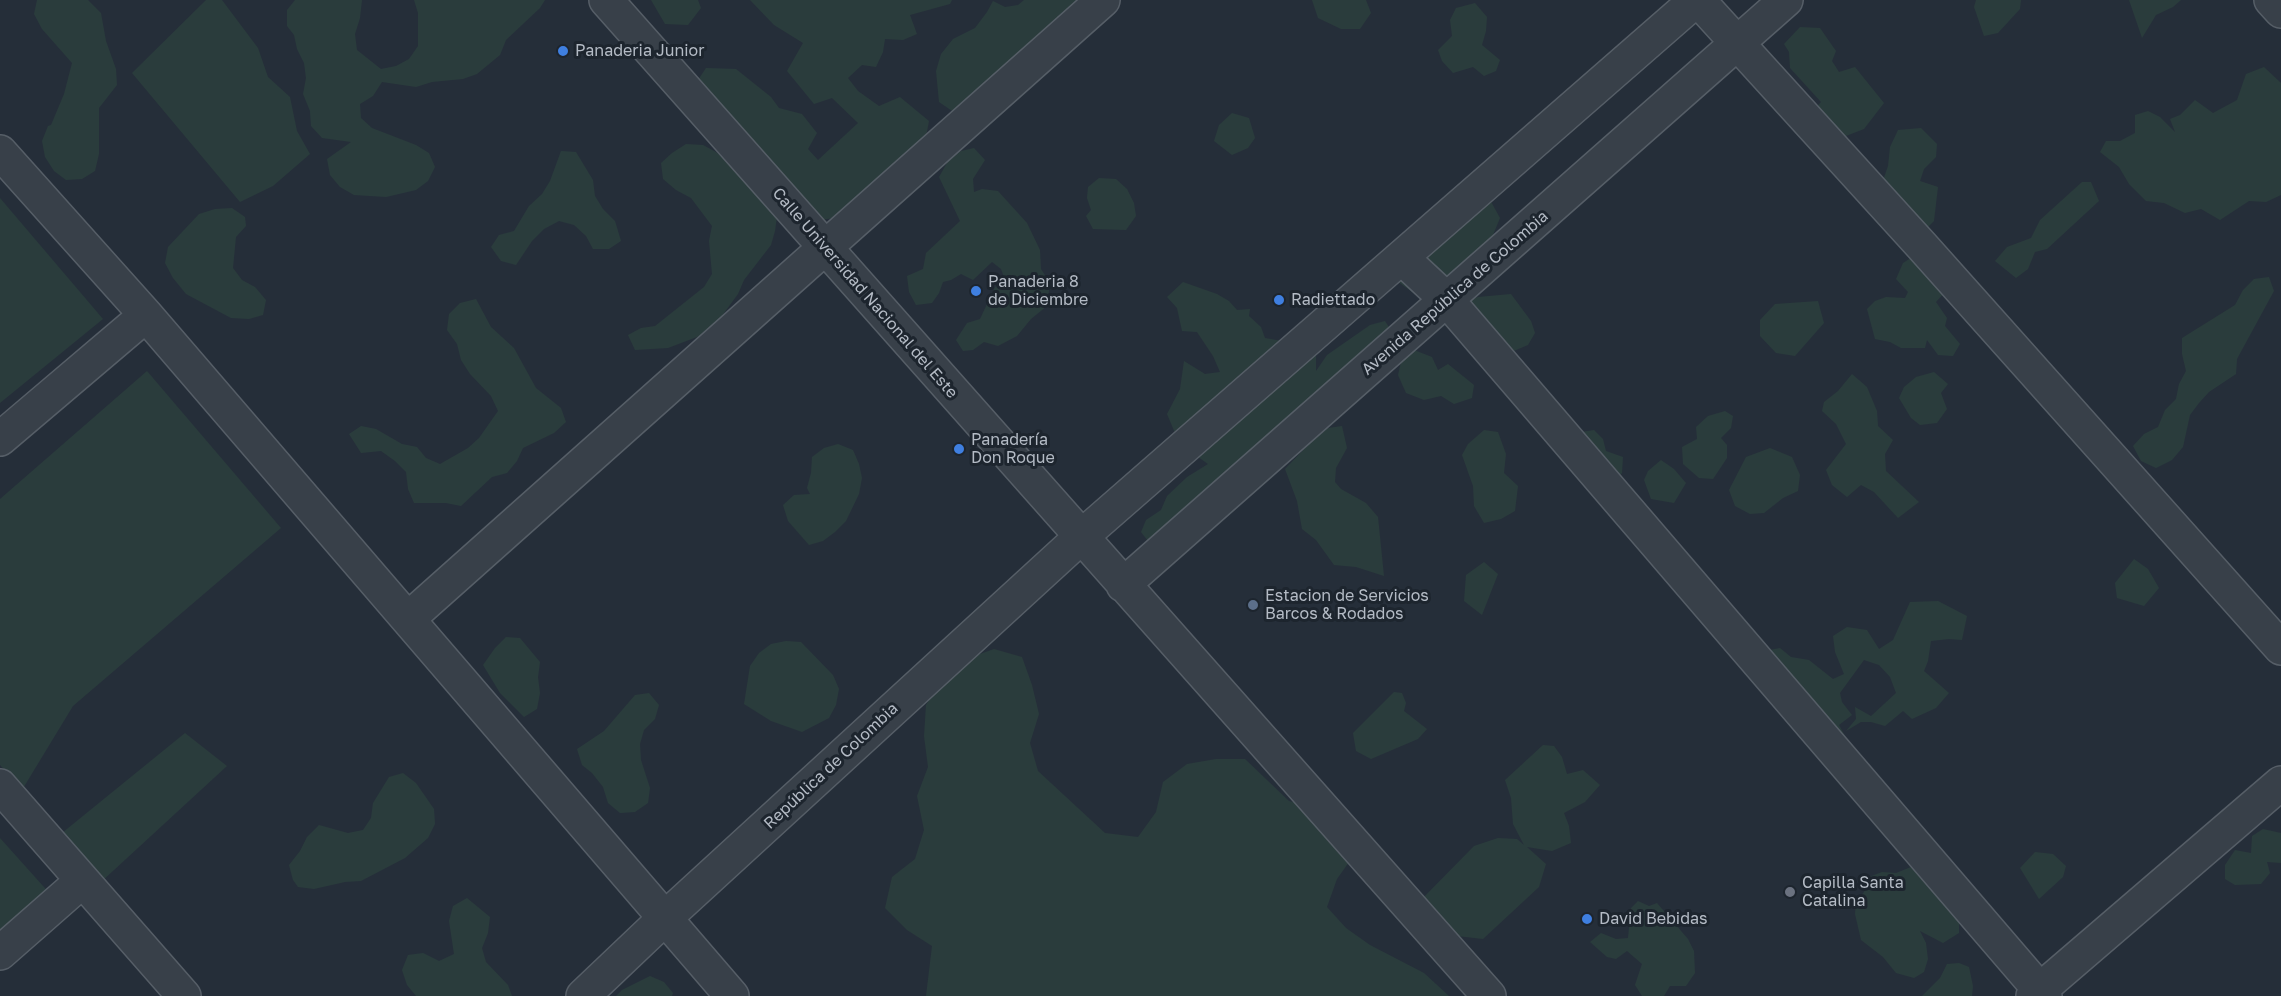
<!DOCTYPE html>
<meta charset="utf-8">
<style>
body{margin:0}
canvas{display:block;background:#252e39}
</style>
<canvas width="2281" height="996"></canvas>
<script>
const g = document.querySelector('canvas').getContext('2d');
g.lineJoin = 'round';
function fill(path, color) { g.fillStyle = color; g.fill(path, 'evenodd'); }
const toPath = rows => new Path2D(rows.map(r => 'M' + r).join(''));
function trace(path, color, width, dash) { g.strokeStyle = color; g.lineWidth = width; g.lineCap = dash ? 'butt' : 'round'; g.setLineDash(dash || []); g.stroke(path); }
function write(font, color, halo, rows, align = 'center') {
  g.font = font + ' "Golos Text",sans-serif'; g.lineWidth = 6; g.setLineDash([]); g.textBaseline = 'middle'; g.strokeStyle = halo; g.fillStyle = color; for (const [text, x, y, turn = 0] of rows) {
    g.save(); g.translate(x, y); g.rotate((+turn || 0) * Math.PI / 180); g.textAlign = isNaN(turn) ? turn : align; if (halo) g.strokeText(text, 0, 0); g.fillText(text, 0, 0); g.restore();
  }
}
const green = toPath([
 [37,0,88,0,101,13,106,41,116,69,117,85,99,108,99,154,95,171,82,179,66,180,54,171,45,157,42,141,48,126,51,125,64,94,72,63,42,29,34,14],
 [206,0,222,0,258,48,268,77,290,97,297,131,310,154,273,186,240,202,132,73],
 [295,0,362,0,360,18,355,34,357,50,381,69,396,66,409,59,418,46,418,13,414,0,545,0,540,8,506,40,500,55,477,74,463,79,432,82,416,87,382,82,373,96,360,104,361,118,372,128,416,145,429,153,435,167,428,181,416,190,386,197,354,195,340,187,330,175,327,159,351,142,322,138,311,126,310,111,303,94,306,78,304,63,297,49,294,35,287,26,287,10],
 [651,0,698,0,701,8,688,25,665,24],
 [750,0,952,0,950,4,910,15,917,34,903,40,885,39,883,52,876,67,862,65,848,78,858,91,879,106,900,97,929,121,925,142,842,217,820,220,696,83,706,68,736,69,771,97,779,108,802,114,817,133,808,149,818,160,858,123,832,98,814,104,787,71,803,43,774,25],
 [1024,0,1096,0,958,115,939,102,936,71,941,54,953,39,975,28,987,12,993,1,1005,7,1018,5],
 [1312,0,1366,0,1371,13,1360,29,1341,29,1318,18],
 [1976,0,2021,0,2020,9,1998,33,1984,36,1974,7],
 [2129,0,2181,0,2173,7,2156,15,2142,38],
 [1475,3,1487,17,1486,31,1482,45,1500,60,1496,71,1484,76,1473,67,1453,73,1442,61,1438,50,1452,36,1450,20,1456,8],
 [1800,27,1820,28,1836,51,1832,61,1839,72,1855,67,1884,103,1864,129,1833,141,1808,116,1821,102,1790,68,1789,52,1784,44],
 [2264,67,2281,83,2281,195,2266,202,2249,201,2220,220,2201,209,2185,213,2164,203,2146,201,2129,184,2119,167,2100,152,2106,141,2120,141,2135,133,2135,115,2148,111,2160,117,2175,132,2170,119,2180,115,2195,100,2213,113,2237,100,2246,74],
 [1232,113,1249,118,1255,138,1248,148,1232,155,1214,141,1219,125],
 [1921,128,1937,144,1936,157,1924,169,1920,181,1938,187,1934,221,1920,235,1877,198,1888,166,1890,147,1898,130],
 [686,144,703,145,716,152,738,171,777,216,775,231,771,245,744,280,738,294,710,332,668,348,635,350,628,335,641,328,655,326,704,287,712,274,709,241,712,226,691,198,676,190,663,179,661,163,672,153],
 [974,148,985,160,973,179,974,192,982,189,998,191,1027,223,1040,250,1041,269,1050,283,1047,306,1031,319,1017,336,998,346,984,342,973,350,963,351,956,340,967,323,980,319,995,287,1005,280,1001,269,992,262,973,280,961,274,951,280,943,282,939,293,932,303,916,305,909,292,907,276,923,269,926,253,960,221,939,177,948,161,961,151],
 [561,151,576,152,593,180,595,196,603,209,615,221,621,241,609,249,593,249,586,236,574,225,559,221,544,229,532,241,516,265,501,261,491,247,499,235,514,231,529,206,542,194,550,181],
 [1099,178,1116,179,1127,189,1134,203,1136,216,1126,230,1093,229,1086,216,1091,210,1087,198,1088,187],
 [2082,182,2091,182,2099,201,2047,249,2035,252,2028,269,2016,278,1995,261,2007,247,2031,238,2040,220],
 [0,198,103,319,0,403],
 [1489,198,1500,218,1488,247,1427,297,1412,292,1397,281],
 [232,208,245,217,246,226,236,237,233,268,242,280,255,287,266,300,263,315,249,319,231,318,186,294,173,278,165,263,168,247,199,214,215,209],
 [1917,254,1947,290,1936,302,1947,318,1945,326,1960,344,1953,356,1938,355,1927,340,1925,348,1901,348,1890,342,1875,339,1867,309,1875,301,1886,297,1905,298,1908,292,1896,279,1903,263],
 [2269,277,2274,291,2237,359,2236,374,2209,392,2199,403,2190,415,2183,447,2172,460,2156,468,2141,461,2133,446,2144,434,2158,427,2165,410,2176,399,2179,384,2186,371,2182,354,2182,338,2235,305,2243,290,2254,279],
 [1183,282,1217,294,1229,301,1237,310,1250,309,1249,316,1261,327,1265,338,1282,341,1316,356,1316,371,1327,355,1370,325,1385,321,1394,335,1151,545,1141,532,1146,520,1161,510,1167,496,1187,477,1208,464,1191,452,1175,433,1167,414,1180,389,1184,361,1205,374,1220,372,1213,356,1197,332,1182,331,1177,308,1167,297],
 [1511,294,1531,321,1535,333,1528,345,1509,353,1468,301,1478,297],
 [476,299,491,327,514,348,536,388,561,408,566,422,554,433,523,448,517,461,507,473,492,477,461,506,446,503,414,503,408,489,406,472,395,461,381,451,361,453,349,434,361,426,376,429,402,444,417,447,426,458,440,464,468,448,479,438,498,411,491,396,470,374,461,360,457,344,447,330,449,314,460,303],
 [1818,301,1824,323,1795,356,1776,353,1760,336,1760,320,1775,304],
 [1414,350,1432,357,1438,370,1448,364,1474,385,1472,398,1454,404,1441,396,1424,400,1406,393,1398,375,1401,362],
 [147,371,281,528,73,706,22,790,0,765,0,499],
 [1934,372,1948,384,1941,393,1947,409,1937,423,1920,425,1911,418,1899,398,1904,387,1916,377],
 [1852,374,1867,387,1877,411,1878,426,1893,440,1885,454,1886,471,1919,502,1898,518,1874,492,1861,485,1847,497,1832,485,1826,470,1846,444,1836,424,1822,411,1824,402,1838,391],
 [1725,411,1733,416,1731,428,1721,438,1727,445,1727,458,1713,479,1699,478,1683,464,1682,447,1697,439,1696,427,1708,416],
 [1342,426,1347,448,1336,468,1335,482,1341,489,1366,503,1378,517,1384,576,1356,567,1334,565,1316,540,1302,529,1297,501,1285,469,1309,444,1328,428],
 [1484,430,1498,432,1506,454,1504,473,1518,486,1515,511,1501,519,1484,523,1474,506,1473,486,1462,455,1468,444],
 [1594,430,1603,439,1606,451,1623,457,1622,473,1609,486,1575,433],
 [838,444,853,450,859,464,862,478,859,494,846,521,835,532,823,541,809,545,788,521,783,505,794,495,810,494,807,488,811,473,812,457,824,448],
 [1770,448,1792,457,1800,475,1798,491,1783,498,1764,513,1750,514,1735,506,1729,490,1746,457],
 [1661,460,1674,469,1686,483,1674,503,1651,499,1644,480,1648,471],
 [2134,559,2148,569,2159,588,2144,606,2117,598,2115,583],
 [1484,562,1498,574,1482,615,1464,601,1466,575],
 [1938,601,1967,616,1962,640,1949,639,1931,641,1928,661,1924,671,1949,693,1936,708,1912,719,1903,711,1885,726,1871,722,1861,722,1846,731,1856,719,1855,707,1871,716,1896,693,1890,677,1879,665,1864,660,1840,693,1842,702,1852,715,1839,725,1845,736,1818,750,1764,651,1780,648,1791,657,1809,660,1833,679,1844,674,1835,652,1833,636,1847,627,1867,630,1879,649,1893,640,1910,602],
 [506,637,520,638,540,662,538,677,540,693,537,709,524,717,500,693,483,665,495,648],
 [786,641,801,642,833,675,839,689,836,705,829,718,802,732,771,721,744,704,750,666,759,653,771,644],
 [994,649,1022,657,1032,685,1039,714,1030,743,1038,771,1105,833,1138,837,1156,812,1163,782,1187,764,1216,759,1245,759,1289,801,1319,809,1354,855,1337,879,1327,907,1346,928,1370,945,1424,973,1449,996,926,996,932,946,907,930,885,908,892,877,915,859,924,830,917,796,928,767,924,736,926,705,943,678,966,659],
 [1394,692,1402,693,1406,703,1404,711,1427,729,1418,739,1371,759,1356,751,1353,733],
 [649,693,659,705,655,719,644,730,640,744,641,760,650,788,648,803,635,812,620,813,608,803,603,787,592,773,582,765,577,749,604,731,635,695],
 [185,733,227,766,101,882,62,833],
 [1543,745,1554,746,1562,757,1567,774,1583,770,1600,785,1585,802,1564,813,1569,826,1571,843,1552,851,1527,847,1546,864,1539,887,1483,939,1457,936,1419,902,1474,846,1498,838,1517,839,1524,845,1513,824,1511,798,1505,780],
 [403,773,416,783,434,809,435,824,428,838,405,858,361,881,345,882,314,889,298,887,293,880,289,865,300,851,307,837,319,825,348,833,363,830,371,818,373,803,389,777],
 [2263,829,2281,833,2281,863,2267,862,2270,873,2261,884,2235,885,2225,879,2225,865,2235,850,2251,853,2252,836],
 [0,838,52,896,0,942],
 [2035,852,2053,854,2066,866,2063,877,2039,899,2020,868],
 [1911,867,1924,868,1939,885,1959,922,1959,933,1943,943,1920,931,1926,943,1928,959,1924,972,1914,978,1896,973,1883,957,1861,940,1855,914,1856,902,1864,892,1869,877,1882,872,1896,873],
 [467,898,490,917,488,933,482,948,486,962,508,985,512,996,416,996,407,985,402,970,408,955,423,953,439,961,454,954,449,921,453,906],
 [1638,901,1649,906,1657,903,1688,939,1694,951,1695,973,1686,986,1670,986,1664,996,1642,996,1635,985,1642,964,1627,951,1616,959,1607,957,1590,942,1601,933,1616,939,1628,938,1631,908],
 [1959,963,1969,967,1973,986,1972,996,1922,996,1940,978,1947,964],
 [650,976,664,982,673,993,672,996,616,996,622,990]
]);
const minor = toPath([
 [606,0,1489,996],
 [1698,0,1922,246,2281,648],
 [2271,0,2281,11],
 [0,152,146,315,732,996],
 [1402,258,1447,300,2045,996],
 [0,439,146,315],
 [1123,585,1786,0],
 [408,619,1103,0],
 [0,786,184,996],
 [0,953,82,881],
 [583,996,664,919,1081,537,1696,0],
 [2033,996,2281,783]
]);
const markers = [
 [563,51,6,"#3f7fe0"],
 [976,291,6,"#3f7fe0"],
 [1279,300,6,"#3f7fe0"],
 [959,449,6,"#3f7fe0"],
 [1253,605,6,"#5c6f8a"],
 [1790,892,6,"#6b7280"],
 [1587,919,6,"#3f7fe0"]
];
const poiNames = [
 ["Panaderia Junior",575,51],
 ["Panaderia 8",988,282],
 ["de Diciembre",988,300],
 ["Radiettado",1291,300],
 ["Panadería",971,440],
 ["Don Roque",971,458],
 ["Estacion de Servicios",1265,596],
 ["Barcos & Rodados",1265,614],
 ["Capilla Santa",1802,883],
 ["Catalina",1802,901],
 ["David Bebidas",1599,919]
];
const streetNames = [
 ["Calle Universidad Nacional del Este",865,293,49],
 ["Avenida República de Colombia",1455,293,-41],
 ["República de Colombia",831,766,-43]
];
fill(green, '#2a3c3c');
trace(minor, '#565e67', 36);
trace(minor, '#384049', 33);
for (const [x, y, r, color] of markers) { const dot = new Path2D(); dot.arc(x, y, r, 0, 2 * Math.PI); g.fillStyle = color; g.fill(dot); trace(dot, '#1d252e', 2); }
write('16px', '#b4bbc5', '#1d252e', poiNames, 'left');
write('16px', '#b4bbc5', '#1d252e', streetNames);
</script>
